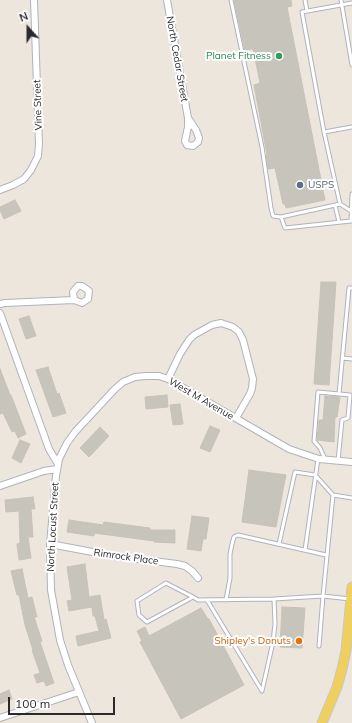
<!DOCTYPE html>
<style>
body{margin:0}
#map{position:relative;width:352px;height:723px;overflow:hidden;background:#ece6dd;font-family:Mulish,sans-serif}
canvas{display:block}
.north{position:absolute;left:8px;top:8px;width:40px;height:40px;-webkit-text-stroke:3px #fff;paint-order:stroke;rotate:339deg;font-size:11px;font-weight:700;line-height:16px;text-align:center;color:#2a2a2a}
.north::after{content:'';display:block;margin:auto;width:14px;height:18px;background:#2a2a2a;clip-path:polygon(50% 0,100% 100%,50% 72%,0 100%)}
.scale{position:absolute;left:8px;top:697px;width:107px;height:18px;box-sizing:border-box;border:2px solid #2a2a2a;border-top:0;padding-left:5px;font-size:12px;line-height:14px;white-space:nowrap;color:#2a2a2a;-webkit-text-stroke:3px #fff;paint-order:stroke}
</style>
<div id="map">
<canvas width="352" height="723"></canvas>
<div class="north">N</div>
<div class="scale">100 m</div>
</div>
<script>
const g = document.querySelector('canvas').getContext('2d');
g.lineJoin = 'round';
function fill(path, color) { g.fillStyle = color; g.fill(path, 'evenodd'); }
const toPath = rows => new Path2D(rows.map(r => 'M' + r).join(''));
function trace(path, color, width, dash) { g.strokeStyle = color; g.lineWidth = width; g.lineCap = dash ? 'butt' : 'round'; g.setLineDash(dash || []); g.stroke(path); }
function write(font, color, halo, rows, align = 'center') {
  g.font = font + ' Mulish,sans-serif'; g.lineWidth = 4; g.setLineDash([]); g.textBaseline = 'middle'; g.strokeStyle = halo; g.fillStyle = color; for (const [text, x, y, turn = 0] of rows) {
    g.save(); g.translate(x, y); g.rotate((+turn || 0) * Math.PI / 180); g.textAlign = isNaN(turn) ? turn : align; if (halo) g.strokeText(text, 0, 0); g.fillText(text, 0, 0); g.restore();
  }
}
const building = toPath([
 [234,0,291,0,292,6,287,7,325,200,286,208,285,204,283,204,275,168,268,169,266,155,267,155,254,85,260,83,253,49,245,51,234,0],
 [15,200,21,211,4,219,0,210,0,207,15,200],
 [321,282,336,282,329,385,314,384,321,282],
 [29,316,36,336,26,339,19,319,29,316],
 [48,367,57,394,59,393,66,413,53,417,36,370,48,367],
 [0,369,10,395,11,395,26,434,18,438,15,431,12,432,3,413,0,414,0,369],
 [167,395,168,407,146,409,145,397,167,395],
 [325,396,340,397,337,417,335,417,334,442,317,440,319,420,323,420,325,396],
 [180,404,183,424,173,425,170,405,180,404],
 [210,426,220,430,210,452,200,448,210,426],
 [100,427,109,436,89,457,80,448,100,427],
 [20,440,30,444,21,463,12,458,20,440],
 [249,470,286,475,276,527,242,522,249,470],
 [33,497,35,509,31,509,33,537,28,537,31,558,19,560,17,544,20,543,19,511,6,512,5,500,33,497],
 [192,516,209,518,206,539,203,539,201,551,187,549,192,516],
 [69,520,103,525,104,522,150,528,150,530,175,530,175,543,154,542,154,541,94,533,94,536,67,532,69,520],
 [85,564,89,597,100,595,104,620,106,619,111,638,78,646,76,636,99,631,95,616,93,616,92,607,69,611,67,601,72,600,67,567,85,564],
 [22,569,28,598,32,597,37,617,34,617,42,641,40,642,54,683,46,686,44,681,37,683,34,675,40,673,32,650,33,650,25,625,19,595,17,595,11,571,22,569],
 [282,607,305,608,302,648,280,647,282,607],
 [201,608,208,619,209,619,244,685,181,719,140,642,142,641,137,631,145,627,149,636,201,608],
 [9,690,12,699,0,704,0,694,9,690]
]);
const lane = toPath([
 [231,0,262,147,271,208,273,216,281,217],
 [305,0,307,11],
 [341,0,352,65],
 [352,3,302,12,324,132,352,127],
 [324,132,340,204,281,217,285,228,351,221],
 [352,194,351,221,352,221],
 [340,204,351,211],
 [335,205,339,222],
 [342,358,352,359],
 [339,394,349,288,352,288],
 [325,459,320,448,314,441,318,392,350,395,348,418,342,420,338,461],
 [333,495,323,596,350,599],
 [279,544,295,472,315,475,333,495,352,498],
 [305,550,318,459],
 [193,597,147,622,139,615,137,601,166,583,193,597,198,600,274,599,323,596,319,646],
 [207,600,262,691,273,642,275,624,274,599],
 [226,600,230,578,230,554,232,544,234,537,238,535,326,555]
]);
const street = toPath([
 [167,0,188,118],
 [188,118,196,130,199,138,198,142,193,146,187,145,185,141,188,127,188,118],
 [0,190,13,185,24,179,31,170,38,156,39,144,34,0],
 [0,304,5,303,74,300,82,303,88,299,89,291,82,286,78,286,73,292,74,300],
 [0,313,49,449,58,464],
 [168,379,180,354,189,340,194,335,212,325,221,323,233,327,239,332,243,340,253,379,252,388,250,394,236,418],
 [0,486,44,471,57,469],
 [50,544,114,556,177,564,185,566,192,571,198,578],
 [0,718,79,692],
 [92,723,68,665,60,640,51,590,50,544,56,476,59,459,67,443,75,432,114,390,123,382,135,377,146,376,159,376,168,379,289,449,319,459,352,462]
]);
const primary = toPath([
 [322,723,337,687,342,669,346,651,352,587]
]);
const markers = [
 [279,56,4,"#2e9e5b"],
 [300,185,4,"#5c6f8a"],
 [299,641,4,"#e8710a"]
];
const leisureNames = [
 ["Planet Fitness",271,56]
];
const streetNames = [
 ["North Cedar Street",177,59,80],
 ["Vine Street",38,105,-92],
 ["West M Avenue",201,399,30],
 ["North Locust Street",53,527,-87],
 ["Rimrock Place",126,557,8]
];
const serviceNames = [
 ["USPS",308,185]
];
const foodNames = [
 ["Shipley's Donuts",291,641]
];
fill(building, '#c7c4bb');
trace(building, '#c8c2b6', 1);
trace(lane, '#b0b3be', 5);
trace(street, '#b0b3be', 8);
trace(primary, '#c8c8c8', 11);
trace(lane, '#fff', 3);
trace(street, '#fff', 6);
trace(primary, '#efd05f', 9);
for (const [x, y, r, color] of markers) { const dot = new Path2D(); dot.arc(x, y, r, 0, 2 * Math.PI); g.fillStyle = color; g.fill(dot); trace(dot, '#fff', 1.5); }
write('10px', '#27864d', '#fff', leisureNames, 'right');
write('10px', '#2a2a2a', '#fff', streetNames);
write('10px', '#4e5e75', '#fff', serviceNames, 'left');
write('10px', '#c56008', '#fff', foodNames, 'right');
</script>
